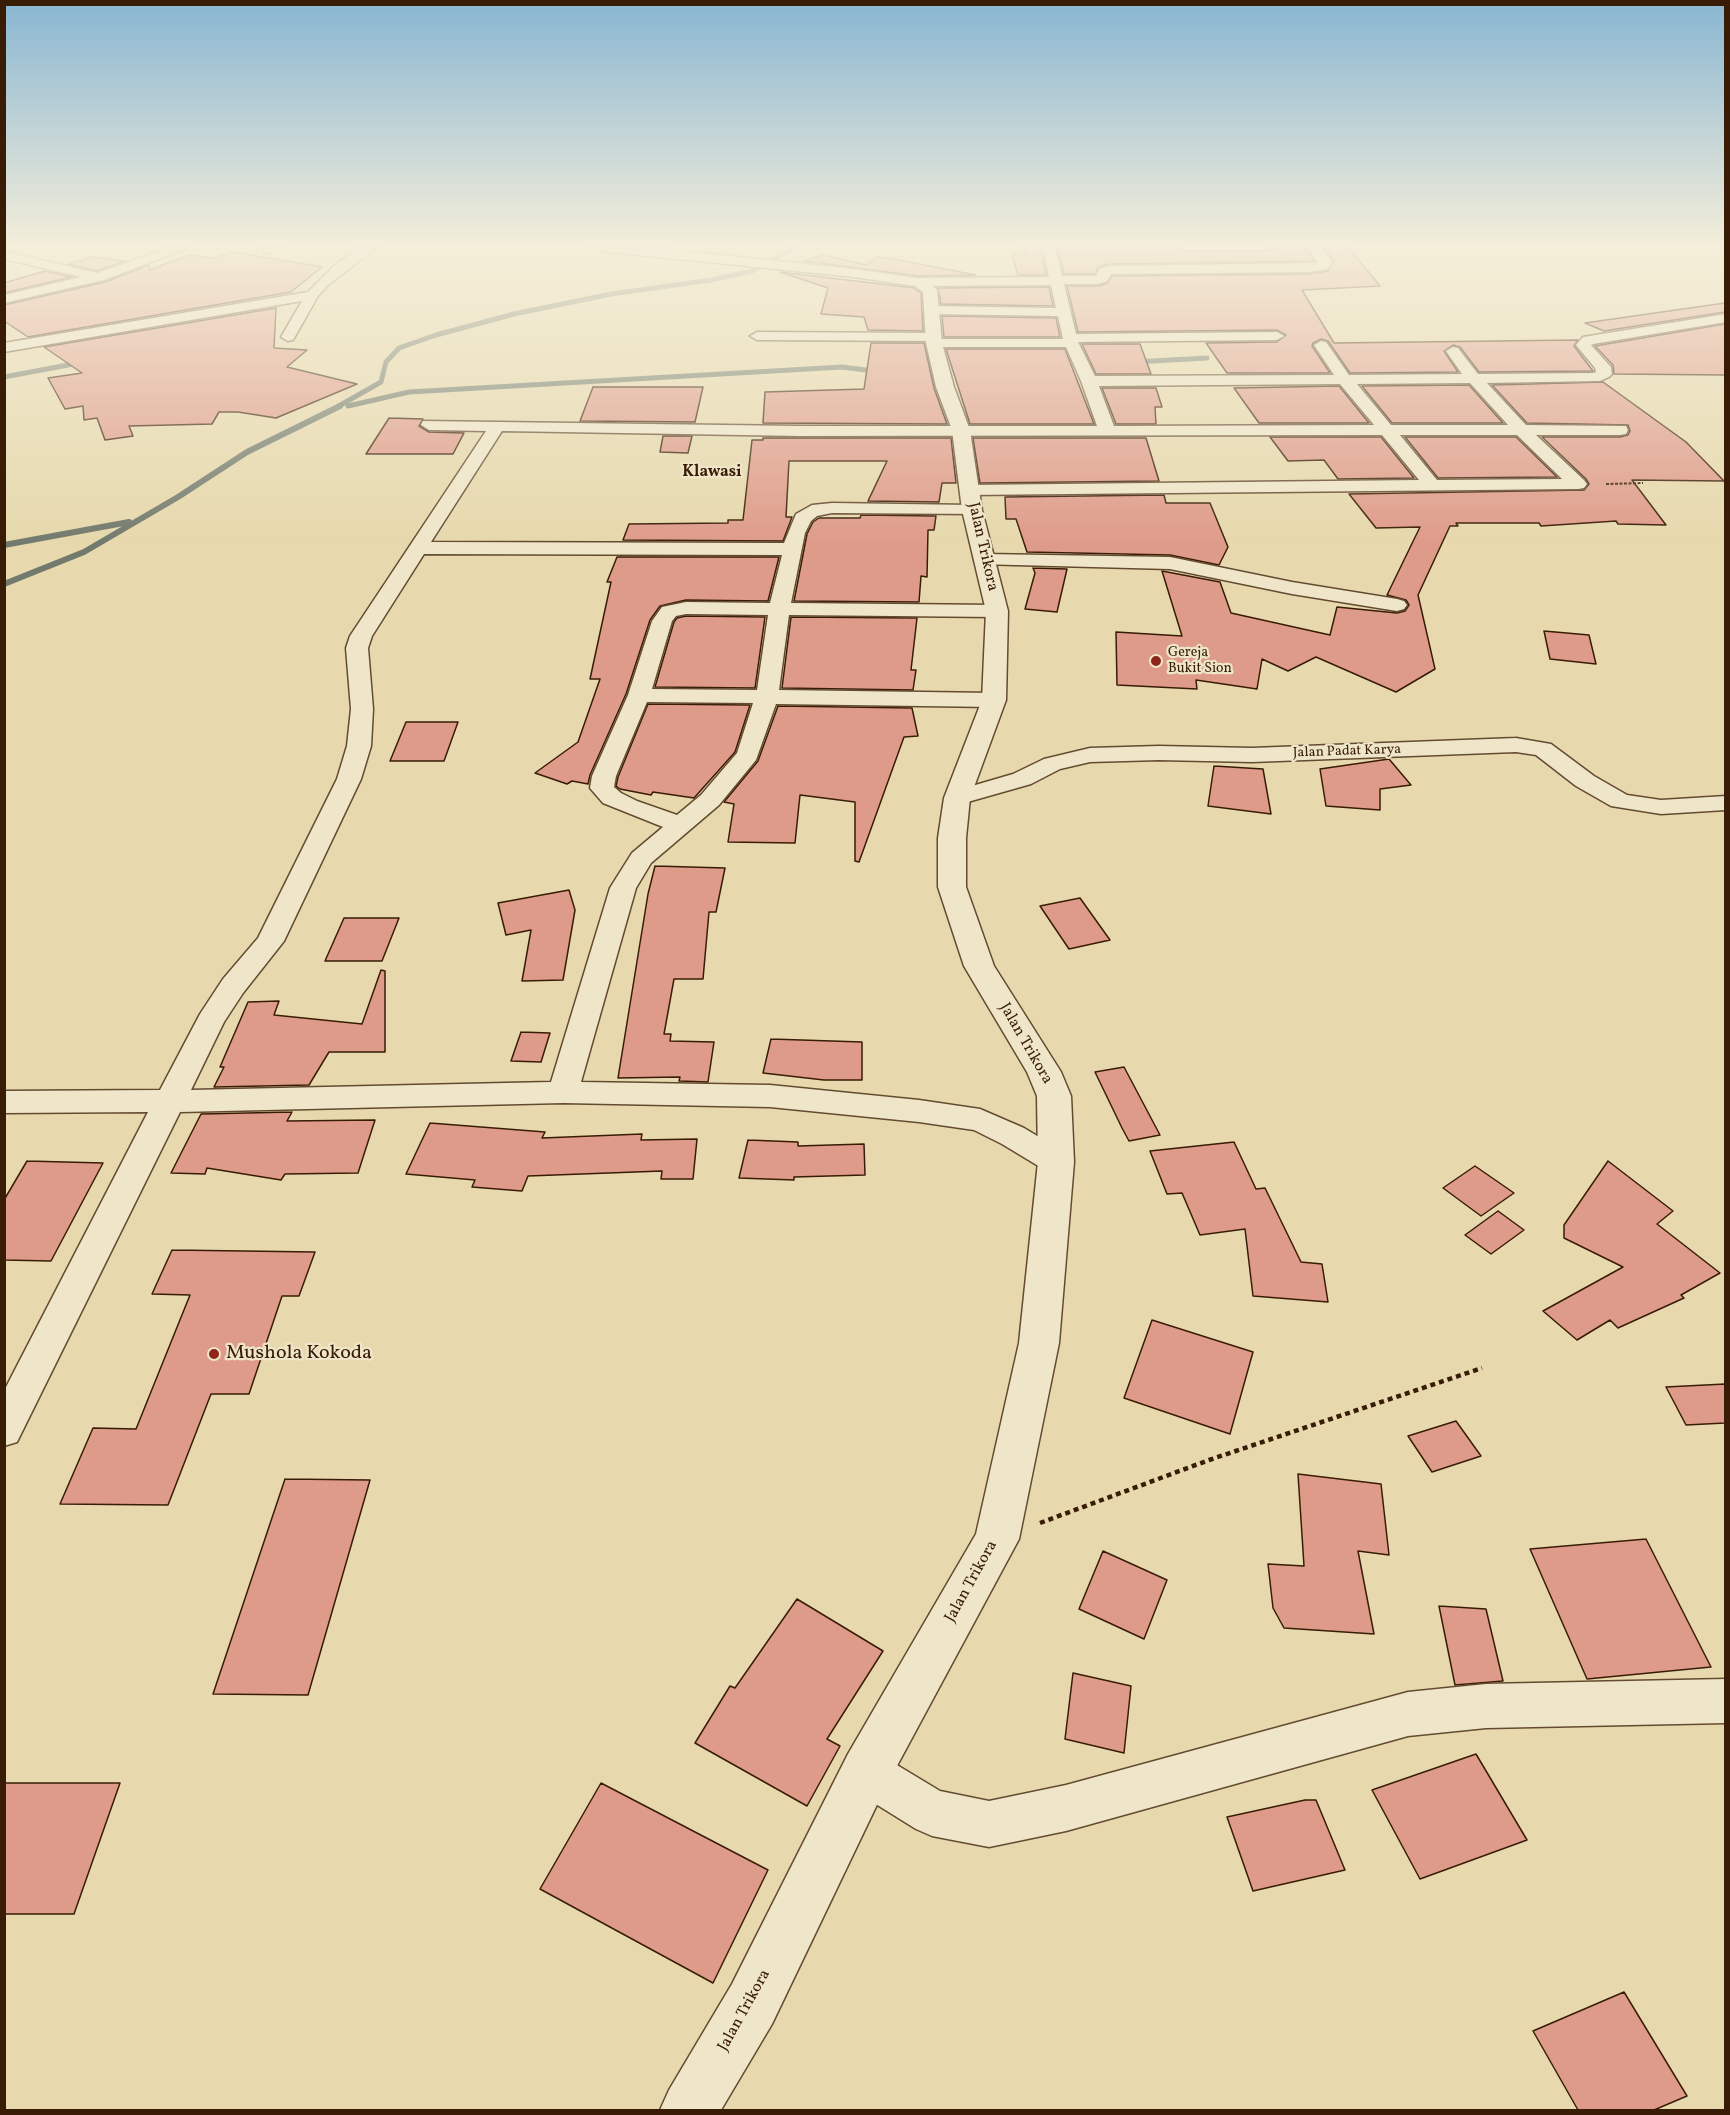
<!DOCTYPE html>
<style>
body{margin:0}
#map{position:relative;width:1730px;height:2115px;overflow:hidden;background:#e7d9ad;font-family:Vollkorn,serif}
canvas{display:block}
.frame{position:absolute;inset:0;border:6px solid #391c06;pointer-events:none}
</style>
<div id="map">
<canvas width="1730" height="2115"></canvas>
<div class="frame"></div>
</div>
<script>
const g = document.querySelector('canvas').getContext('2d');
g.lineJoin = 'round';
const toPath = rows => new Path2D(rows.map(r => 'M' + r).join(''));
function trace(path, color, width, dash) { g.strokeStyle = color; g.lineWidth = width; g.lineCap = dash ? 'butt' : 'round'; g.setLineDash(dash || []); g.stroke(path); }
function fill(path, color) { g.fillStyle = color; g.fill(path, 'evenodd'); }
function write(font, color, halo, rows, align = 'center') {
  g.font = font + ' Vollkorn,serif'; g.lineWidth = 4.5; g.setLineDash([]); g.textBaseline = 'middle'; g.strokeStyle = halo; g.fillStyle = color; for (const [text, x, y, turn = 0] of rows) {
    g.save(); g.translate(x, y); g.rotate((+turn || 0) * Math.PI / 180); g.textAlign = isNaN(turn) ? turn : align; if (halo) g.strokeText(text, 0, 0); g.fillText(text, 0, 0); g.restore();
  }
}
const streamFar1 = toPath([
 [1133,362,1207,358],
 [4,377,84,362],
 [348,406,409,392,842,367,881,372],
 [337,407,381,382,386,362,399,348,436,335,514,314,611,294,711,280,752,271,796,247]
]);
const stream = toPath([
 [4,545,129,522],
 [4,584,84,552,178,497,247,452,340,406]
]);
const building = toPath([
 [1023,247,1041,247,1046,275,1018,275,1012,254,1025,254,1023,247],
 [1057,247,1180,247,1183,251,1273,251,1270,247,1306,247,1314,261,1109,264,1098,267,1095,274,1064,274,1057,247],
 [1324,247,1348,247,1380,286,1302,290,1334,343,1578,340,1574,346,1593,371,1479,372,1460,347,1453,345,1444,351,1458,372,1350,373,1328,341,1321,339,1313,343,1312,346,1330,373,1227,373,1206,343,1277,342,1286,335,1277,330,1078,332,1067,286,1099,286,1108,283,1112,276,1308,274,1328,271,1334,261,1324,247],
 [233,252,322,267,291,292,28,337,4,321,4,305,105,282,149,265,150,270,189,255,214,258,233,252],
 [823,255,867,265,876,257,888,258,976,275,918,276,804,261,823,255],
 [92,257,125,261,97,271,68,264,92,257],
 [45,271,71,277,4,293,4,283,45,271],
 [780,272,914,288,921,293,923,331,868,330,864,317,821,314,828,288,780,272],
 [1049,287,1053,306,941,304,938,288,1049,287],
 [1725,303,1725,312,1604,331,1585,323,1725,303],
 [276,308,274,348,307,350,287,367,357,384,276,418,238,412,219,412,212,424,129,426,133,436,105,440,97,418,84,420,83,406,65,409,48,378,82,373,44,347,276,308],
 [942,316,1056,318,1060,337,944,337,942,316],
 [1725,324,1725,375,1614,374,1613,365,1595,346,1725,324],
 [871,343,924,343,934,388,947,424,763,423,765,392,864,389,871,343],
 [1082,344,1140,344,1151,374,1096,374,1082,344],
 [946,349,1065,349,1094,424,970,424,946,349],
 [1603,382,1686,442,1724,481,1632,480,1666,525,1618,524,1616,521,1541,526,1539,523,1456,523,1458,526,1450,526,1418,595,1435,669,1396,692,1316,657,1288,671,1262,659,1257,689,1196,680,1197,689,1117,685,1116,632,1182,636,1162,571,1220,582,1231,613,1330,635,1337,607,1397,613,1405,611,1409,605,1406,600,1387,595,1420,527,1376,528,1349,494,1584,490,1589,484,1586,479,1542,437,1620,437,1628,435,1630,431,1628,425,1527,423,1492,385,1603,382],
 [1469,385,1503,423,1392,423,1362,386,1469,385],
 [1339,386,1369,423,1259,423,1234,388,1339,386],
 [593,387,703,387,695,422,580,421,593,387],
 [1102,388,1156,388,1162,407,1155,407,1156,424,1116,424,1102,388],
 [389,418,423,419,419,426,429,432,464,433,453,454,366,454,389,418],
 [663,436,692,436,688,453,660,452,663,436],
 [1270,437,1381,437,1414,478,1338,479,1324,460,1288,461,1270,437],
 [1405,437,1516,437,1557,477,1438,478,1405,437],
 [763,438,951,438,956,483,942,483,939,502,868,501,887,461,789,461,786,517,792,517,783,541,623,540,629,524,728,523,728,520,743,520,752,440,763,440,763,438],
 [973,438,1146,438,1159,481,980,483,973,438],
 [1164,495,1166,503,1210,503,1228,547,1219,565,1170,555,1027,552,1016,519,1006,519,1005,497,1164,495],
 [861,515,936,516,934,530,928,530,927,577,921,576,919,602,794,601,807,534,813,522,819,518,860,518,861,515],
 [617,557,779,557,768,601,686,600,660,606,650,620,626,694,590,775,588,784,572,781,567,784,535,773,578,742,600,679,590,679,611,582,607,582,617,557],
 [1033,568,1067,569,1057,612,1025,609,1035,573,1033,568],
 [686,616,765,617,755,688,655,687,674,622,677,618,686,616],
 [791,617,917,618,911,670,916,670,913,690,782,688,791,617],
 [1544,631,1589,635,1596,664,1550,659,1544,631],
 [648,704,750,705,735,752,694,798,653,792,651,795,620,789,616,786,618,777,648,704],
 [778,706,912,708,918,736,904,737,859,862,855,861,855,802,800,795,795,843,728,842,734,804,724,802,758,761,778,706],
 [406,722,458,722,444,761,390,761,406,722],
 [1389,759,1411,785,1380,789,1380,810,1326,806,1320,769,1389,759],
 [1214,766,1263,769,1271,814,1208,806,1214,766],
 [655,866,725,868,716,912,709,912,703,979,674,979,664,1034,671,1034,670,1041,714,1042,708,1082,679,1081,680,1077,618,1078,648,894,655,866],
 [569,890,575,910,563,980,522,981,531,930,506,935,498,903,569,890],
 [1080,898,1110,940,1069,949,1040,906,1080,898],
 [344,918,399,918,382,961,325,961,344,918],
 [381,970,385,971,385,1052,329,1052,309,1085,214,1087,224,1067,220,1067,248,1002,279,1001,274,1015,362,1024,381,970],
 [521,1032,550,1033,541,1062,511,1061,521,1032],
 [771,1039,862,1042,862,1080,824,1080,763,1073,771,1039],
 [1124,1067,1160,1135,1129,1141,1122,1128,1095,1072,1124,1067],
 [292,1112,287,1121,375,1120,358,1173,285,1174,281,1180,207,1168,205,1174,171,1173,201,1114,292,1112],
 [430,1123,545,1132,542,1138,642,1134,641,1140,697,1139,693,1179,661,1179,662,1171,528,1176,522,1191,472,1187,475,1180,406,1174,430,1123],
 [748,1140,798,1142,798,1146,864,1144,865,1175,794,1177,794,1180,739,1178,748,1140],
 [1234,1142,1256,1189,1265,1188,1301,1262,1322,1264,1328,1302,1253,1296,1245,1229,1200,1235,1182,1193,1167,1194,1150,1151,1234,1142],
 [27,1161,103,1163,51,1261,4,1260,4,1200,27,1161],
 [1608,1161,1673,1211,1657,1224,1720,1273,1681,1295,1684,1298,1618,1328,1610,1320,1577,1340,1543,1311,1623,1267,1564,1238,1564,1225,1608,1161],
 [1475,1166,1514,1193,1481,1216,1443,1188,1475,1166],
 [1498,1211,1524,1230,1491,1254,1465,1235,1498,1211],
 [172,1250,315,1252,299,1296,282,1296,249,1394,211,1394,168,1505,60,1504,93,1428,136,1429,190,1295,152,1294,172,1250],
 [1152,1320,1253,1352,1230,1434,1124,1398,1152,1320],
 [1725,1384,1725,1423,1686,1425,1666,1387,1725,1384],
 [1456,1421,1481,1456,1432,1472,1408,1436,1456,1421],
 [1298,1474,1381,1484,1389,1555,1358,1551,1374,1634,1284,1628,1273,1608,1268,1564,1304,1566,1298,1474],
 [285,1479,370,1480,308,1695,213,1694,285,1479],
 [1646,1539,1711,1667,1587,1679,1530,1549,1646,1539],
 [1103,1551,1167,1580,1144,1639,1079,1609,1103,1551],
 [797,1599,883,1651,827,1739,840,1746,807,1806,695,1743,730,1686,735,1688,797,1599],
 [1439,1606,1486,1609,1503,1681,1455,1685,1439,1606],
 [1073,1673,1131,1686,1124,1753,1065,1739,1073,1673],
 [1476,1754,1527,1840,1420,1879,1372,1790,1476,1754],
 [4,1783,120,1783,74,1914,4,1914,4,1783],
 [601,1783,768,1870,713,1983,540,1889,601,1783],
 [1305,1800,1316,1800,1345,1870,1253,1891,1227,1817,1305,1800],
 [1624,1992,1687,2096,1654,2110,1578,2110,1533,2031,1624,1992]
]);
const pathFar1 = toPath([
 [1606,484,1643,483]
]);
const path = toPath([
 [1040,1523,1209,1460,1482,1368]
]);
const minor = toPath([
 [171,247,190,247,104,280,4,303,4,295,81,277,4,259,4,251,97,273,171,247],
 [264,247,279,247,269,253,264,252,264,247],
 [362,247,377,247,327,286,318,296,293,340,288,341,281,337,302,301,4,352,4,343,308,292,336,264,362,247],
 [1043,247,1055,247,1062,276,1096,276,1099,269,1109,266,1318,263,1308,247,1321,247,1332,262,1328,269,1308,272,1111,274,1107,281,1098,284,1064,284,1076,334,1277,332,1284,336,1277,340,1078,342,1095,376,1334,375,1314,345,1321,341,1326,342,1349,375,1462,374,1446,351,1453,347,1458,348,1478,374,1593,373,1596,372,1595,368,1576,345,1583,337,1726,314,1726,322,1593,344,1591,345,1611,367,1612,374,1609,377,1600,381,1487,383,1526,425,1626,426,1628,430,1626,434,1620,435,1536,435,1584,480,1587,484,1584,488,1578,489,969,495,963,494,960,490,963,486,969,485,1419,480,1382,435,800,436,502,431,431,542,784,543,796,514,812,505,832,503,972,505,978,506,981,510,978,514,832,513,817,516,811,521,805,533,791,603,997,605,1004,607,1007,611,1004,615,997,617,789,615,779,690,994,693,1002,695,1005,700,1002,705,994,707,776,704,756,760,719,805,651,863,636,888,581,1082,770,1085,919,1100,980,1109,1024,1128,1067,1154,1072,1162,1067,1170,1056,1174,1045,1170,1002,1144,974,1130,919,1122,770,1107,563,1103,180,1112,17,1442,4,1446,4,1391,148,1112,4,1113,4,1091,160,1090,200,1014,223,979,258,938,337,779,347,746,351,709,346,648,350,636,486,431,429,430,421,425,423,421,800,426,1097,426,1081,381,1066,347,934,347,929,346,928,341,757,340,750,336,757,332,934,333,939,334,940,339,1063,339,1058,316,932,314,925,310,932,306,1056,308,1051,285,919,286,912,282,919,278,1049,277,1043,247],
 [1470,383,1508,425,1391,425,1357,384,1470,383],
 [1340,384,1374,425,1114,426,1099,386,1340,384],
 [1400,435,1517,435,1562,479,1437,480,1400,435],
 [424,554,782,555,770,603,686,602,662,607,652,621,628,695,592,776,590,788,603,803,663,827,632,853,610,888,551,1082,191,1090,224,1022,243,993,284,941,361,779,371,746,373,709,368,648,372,636,424,554],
 [686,614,768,615,757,690,652,689,672,621,676,616,686,614],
 [647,702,753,703,737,753,701,795,677,815,637,801,621,793,614,787,616,776,647,702],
 [984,554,1170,557,1292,582,1397,599,1404,601,1407,605,1404,609,1397,611,1292,594,1170,569,977,564,974,560,977,556,984,554],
 [1516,738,1551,744,1594,776,1627,795,1661,800,1726,796,1726,810,1661,814,1611,806,1576,786,1536,755,1516,752,1252,762,1159,760,1090,762,1060,769,1031,784,957,805,948,803,945,798,948,793,1013,774,1044,759,1090,748,1159,746,1252,748,1516,738],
 [1726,1679,1726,1723,1486,1728,1408,1736,1066,1831,989,1847,932,1836,916,1829,850,1788,843,1772,850,1756,866,1749,882,1756,940,1791,989,1801,1066,1785,1408,1692,1486,1684,1726,1679]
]);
const tertiary = toPath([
 [592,247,645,247,854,269,924,279,937,290,942,343,954,387,970,430,982,510,1008,611,1006,700,970,798,966,838,966,887,994,966,1061,1072,1071,1096,1074,1162,1059,1343,1019,1539,884,1790,772,2024,721,2110,660,2110,669,2090,732,1984,848,1754,976,1534,1019,1343,1038,1162,1037,1096,1027,1072,964,966,938,887,938,838,944,798,982,700,986,611,962,510,952,430,936,387,926,343,923,292,915,286,854,277,599,251,592,247]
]);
const markers = [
 [1156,661,6,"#8f2418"],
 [214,1354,6,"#8f2418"]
];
const farPoinames = [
 ["Gereja",1168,653],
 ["Bukit Sion",1168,669]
];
const farStreetnames = [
 ["Jalan Padat Karya",1347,752,-2]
];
const farQuarternames = [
 ["Klawasi",712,473]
];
const streetNames = [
 ["Jalan Trikora",982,547,77],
 ["Jalan Trikora",1025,1044,60],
 ["Jalan Trikora",972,1582,-61],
 ["Jalan Trikora",745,2011,-61]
];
const nearPoinames = [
 ["Mushola Kokoda",226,1354]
];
trace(streamFar1, '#727a6d', 5);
trace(stream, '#727a6d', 6);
fill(building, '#df9b8a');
trace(building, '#391c06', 1.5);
trace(minor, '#644b30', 3);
trace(tertiary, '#644b30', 3);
trace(pathFar1, '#391c06', 2, [3, 1.5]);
trace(path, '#391c06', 4.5, [5, 4]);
fill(minor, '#efe6ca');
fill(tertiary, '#efe6ca');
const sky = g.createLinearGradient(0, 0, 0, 544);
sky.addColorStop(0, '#88b6d2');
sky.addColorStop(0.45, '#f4eeda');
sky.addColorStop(1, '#f4eeda00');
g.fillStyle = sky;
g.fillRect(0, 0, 1730, 544);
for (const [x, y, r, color] of markers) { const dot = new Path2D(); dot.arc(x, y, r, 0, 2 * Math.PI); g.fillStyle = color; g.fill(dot); trace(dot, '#efe6ca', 2); }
write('14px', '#391c06', '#efe6ca', farPoinames, 'left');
write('14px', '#391c06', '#efe6ca', farStreetnames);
write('bold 16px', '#391c06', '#efe6ca', farQuarternames);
write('16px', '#391c06', '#efe6ca', streetNames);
write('20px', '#391c06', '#efe6ca', nearPoinames, 'left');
</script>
